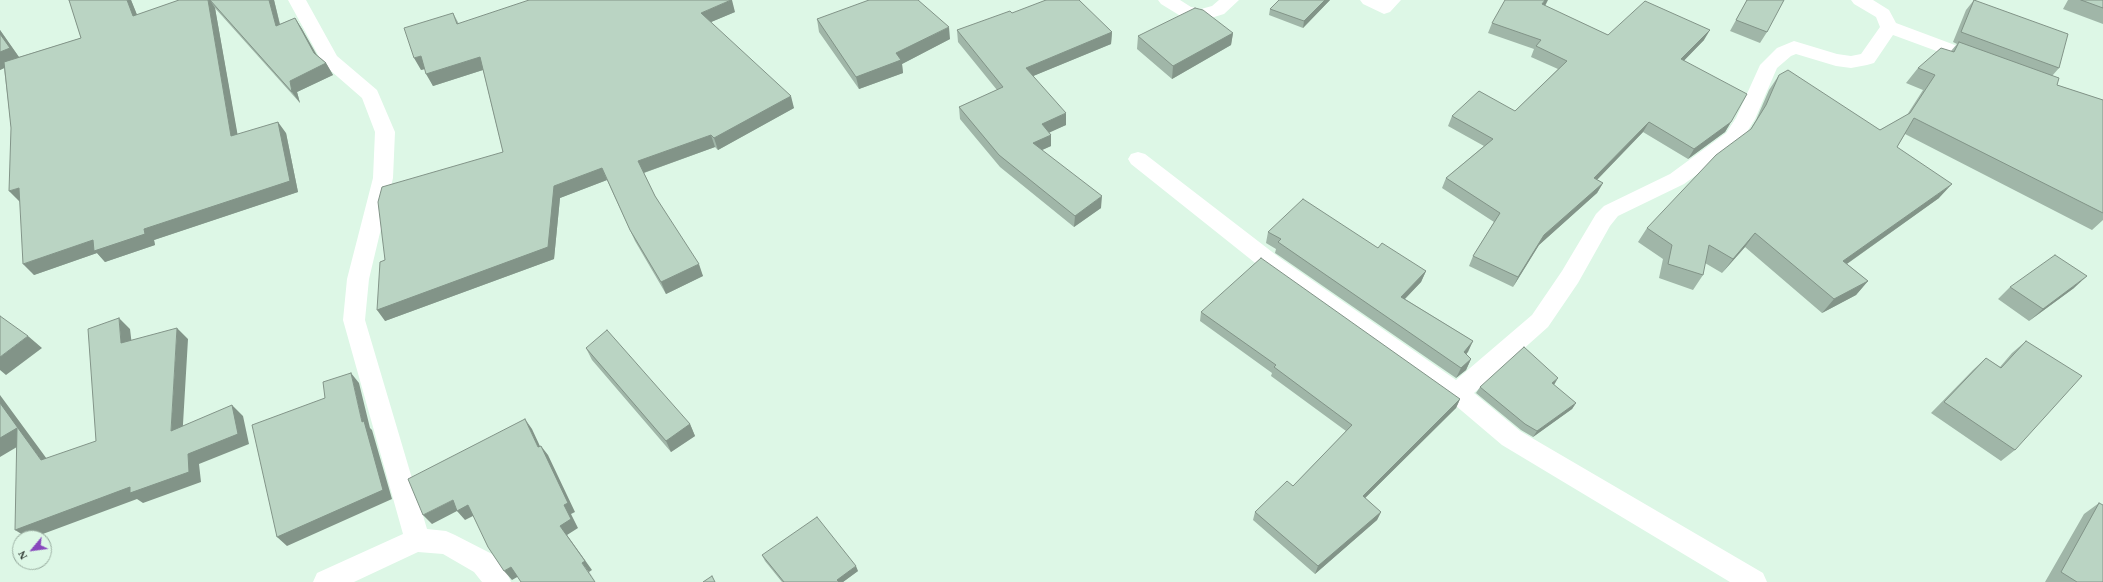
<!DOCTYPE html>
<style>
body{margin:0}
#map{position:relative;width:2103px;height:582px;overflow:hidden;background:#ddf7e6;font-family:"Times New Roman",serif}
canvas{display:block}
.north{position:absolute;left:12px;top:530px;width:40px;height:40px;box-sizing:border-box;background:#ddf7e6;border:1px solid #98ac9f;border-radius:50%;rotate:241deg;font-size:11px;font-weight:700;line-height:16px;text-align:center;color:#313c35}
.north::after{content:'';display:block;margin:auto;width:14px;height:18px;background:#8848bd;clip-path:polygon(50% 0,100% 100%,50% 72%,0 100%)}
</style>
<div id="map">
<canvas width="2103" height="582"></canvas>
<div class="north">N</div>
</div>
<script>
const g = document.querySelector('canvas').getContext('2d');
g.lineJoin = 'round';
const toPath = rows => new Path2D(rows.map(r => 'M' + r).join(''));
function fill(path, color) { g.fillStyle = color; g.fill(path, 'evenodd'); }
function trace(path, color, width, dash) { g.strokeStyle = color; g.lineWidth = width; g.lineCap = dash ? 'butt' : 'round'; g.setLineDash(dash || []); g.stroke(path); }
const minor = toPath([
 [288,0,306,0,337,56,377,90,395,132,393,178,369,279,365,320,427,529,446,531,455,535,492,554,507,573,511,582,482,582,474,572,443,554,418,552,354,582,313,582,317,573,403,534,343,320,347,279,373,178,375,132,362,98,323,64,288,0],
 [1158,0,1180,0,1191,7,1201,9,1212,6,1219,0,1239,0,1224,14,1201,21,1179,15,1161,4,1158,0],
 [1360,0,1401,0,1390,12,1384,14,1363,4,1360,0],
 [1851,0,1873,0,1889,10,1896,23,1987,57,1989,61,1987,65,1980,67,1893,35,1874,63,1867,65,1851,68,1836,66,1796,54,1791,56,1777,68,1755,119,1740,143,1684,184,1618,216,1610,226,1578,283,1548,327,1474,393,1520,431,1763,573,1767,582,1730,582,1502,445,1449,400,1264,270,1131,164,1128,159,1131,154,1138,152,1145,154,1280,258,1456,380,1532,315,1562,271,1596,214,1604,206,1670,174,1726,133,1736,118,1760,65,1777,48,1794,41,1837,54,1851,56,1861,54,1880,27,1876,17,1854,4,1851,0]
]);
const wall = toPath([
 [69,0,131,0,137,15,179,0,274,0,280,24,295,18,302,29,317,55,326,63,333,75,297,92,300,103,215,8,237,134,286,133,298,192,154,240,155,245,105,262,97,253,34,275,20,202,4,68,0,70,0,30,19,57,81,38],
 [1279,0,1330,0,1303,28,1269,15,1270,9],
 [1747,0,1767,32,1760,43,1730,31],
 [1974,0,2059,68,2052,76,2057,85,2103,100,2103,220,2092,230,1905,134,1897,147,1939,198,1847,264,1868,281,1856,295,1822,313,1745,247,1722,273,1705,263,1703,275,1693,290,1659,278,1663,259,1638,242,1647,228,1750,130,1756,120,1769,90,1779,75,1880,130,1907,115,1923,90,1906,83,1918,68,1951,51,1957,44,1953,42,1966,10],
 [2068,0,2103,0,2103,24,2063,9],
 [1546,4,1545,6,1608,35,1704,40,1684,60,1731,122,1725,132,1688,159,1643,132,1597,180,1603,183,1597,193,1539,245,1513,287,1469,266,1473,256,1494,222,1442,188,1446,178,1484,146,1448,126,1452,116,1515,111,1558,69,1531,57,1534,49,1488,33,1492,23],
 [735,12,711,22,794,108,718,150,715,147,644,173,655,196,703,276,666,294,635,241,607,180,560,198,554,259,385,321,385,260,503,152,483,70,433,86,425,69,421,70,453,13,459,24],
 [1012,13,1112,32,1111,44,1033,76,1066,125,1049,132,1051,135,1051,146,1042,150,1101,208,1074,227,1000,167,960,119,959,107,997,90,958,42,957,30],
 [817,19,950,39,902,64,903,73,859,89,819,32],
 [1233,33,1231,45,1172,79,1137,49,1138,36],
 [1268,232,1378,248,1426,271,1421,282,1405,299,1473,341,1466,354,1471,359,1466,370,1456,378,1281,257,1275,253,1276,249,1266,243],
 [2010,287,2074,288,2029,321,1998,299],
 [1201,312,1460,399,1456,408,1365,498,1381,512,1377,520,1315,574,1253,520,1255,512,1293,486,1346,431,1271,376,1272,373,1200,321],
 [2026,341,2015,450,2001,461,1931,413,1973,370,1986,358,2000,367,2012,353],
 [586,348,690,424,695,436,671,452,592,360],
 [1480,387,1576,403,1572,409,1533,437,1521,430,1476,393],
 [2099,503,2103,582,2045,582,2084,514],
 [762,555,858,571,843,582,782,582,765,561]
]);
const shadedWall = toPath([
 [127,0,131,0,142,27,133,16],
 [208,0,210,0,215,8,240,148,231,136],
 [269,0,274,0,283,38,276,26],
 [731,0,732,0,735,12,704,25,701,13],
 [1325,0,1330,0,1303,28,1304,21],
 [1545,0,1548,0,1546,4,1537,15,1542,4],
 [295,18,302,29,322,65,314,53],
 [949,27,950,39,902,64,903,73,859,89,856,77,896,53],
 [0,30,21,60,0,70],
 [1710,30,1704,40,1676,69,1681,59],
 [1112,32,1111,44,1026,79,1026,68],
 [1233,33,1231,45,1172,79,1173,66],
 [421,56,428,68,421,70,414,58],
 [480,57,486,69,433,86,426,74],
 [326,63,333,75,297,92,300,103,292,92,290,81],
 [791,96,794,108,718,150,714,138],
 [1066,113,1066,125,1042,136,1042,124],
 [278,122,286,133,298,192,154,240,155,245,105,262,97,253,34,275,23,264,93,240,144,229],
 [1649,122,1643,132,1589,188,1594,178],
 [1731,122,1725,132,1688,159,1694,149],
 [711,135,715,147,643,173,638,161],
 [1051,135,1051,146,1033,154,1033,143],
 [602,168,607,180,560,198,554,259,385,321,377,310,554,186],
 [1603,183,1597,193,1539,245,1513,287,1518,277,1544,235],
 [1952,184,1939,198,1831,275,1843,261],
 [19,188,20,202,9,191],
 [1102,196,1101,208,1074,227,1075,216],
 [1755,233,1745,247,1722,273,1733,259],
 [699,264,703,276,666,294,661,282],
 [1426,271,1421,282,1397,307,1401,297],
 [2087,276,2074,288,2029,321,2043,309],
 [1868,281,1856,295,1822,313,1834,299],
 [119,318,130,329,133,354,121,343],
 [177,328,188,339,182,441,171,431],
 [28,336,42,348,6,375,0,370,0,357],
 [1473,341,1468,352,1459,363,1464,352],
 [1471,359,1466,370,1456,378,1461,368],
 [351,373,359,383,370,428,372,430,392,499,287,546,277,537,362,422],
 [1558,378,1554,385,1552,383],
 [0,395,55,470,41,460,27,441,0,457],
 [1460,399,1456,408,1359,504,1363,496],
 [1576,403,1572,409,1533,437,1537,431],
 [232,405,243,416,249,444,199,464,201,482,143,503,137,499,32,538,28,538,15,530,188,454],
 [525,419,532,429,545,457,538,447],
 [690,424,695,436,671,452,666,441],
 [541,446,548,455,575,512,571,514,578,528,567,535,592,570,589,572,596,582,582,563,560,526,564,505],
 [453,500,468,505,475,515,465,520,457,511,432,524,423,515],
 [1381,512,1377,520,1315,574,1318,566],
 [856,566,858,571,843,582,838,582,837,580],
 [511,567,519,576,512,580,504,571]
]);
const building = toPath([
 [69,0,127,0,133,16,179,0,208,0,231,136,278,122,290,181,144,229,145,234,94,251,93,240,23,264,19,188,9,191,11,128,4,62,81,38,69,0],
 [210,0,269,0,276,26,295,18,314,53,326,63,290,81,292,92,210,0],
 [529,0,731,0,701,13,791,96,714,138,711,135,638,161,655,196,699,264,661,282,630,230,602,168,554,186,548,247,377,310,380,262,385,260,378,202,382,187,503,152,480,57,426,74,421,56,414,58,404,28,453,13,457,24,529,0],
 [869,0,918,0,949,27,896,53,901,60,856,77,817,19,869,0],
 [1046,0,1079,0,1112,32,1026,68,1066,113,1042,124,1051,135,1033,143,1102,196,1075,216,999,155,959,107,1003,87,957,30,1010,11,1012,13,1046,0],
 [1279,0,1325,0,1304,21,1270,9,1279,0],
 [1505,0,1545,0,1542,4,1608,35,1645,1,1710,30,1681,59,1747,94,1731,122,1694,149,1649,122,1594,178,1603,183,1544,235,1518,277,1473,256,1500,213,1446,178,1493,139,1452,116,1479,91,1515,111,1567,61,1536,46,1541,40,1492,23,1505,0],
 [1747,0,1784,0,1767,32,1736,20,1747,0],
 [1974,0,2068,34,2059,68,1961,32,1974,0],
 [2081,0,2103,0,2103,8,2081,0],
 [1195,8,1203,10,1233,33,1173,66,1138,36,1195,8],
 [0,34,10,48,0,52,0,34],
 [1959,42,2059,78,2057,85,2103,100,2103,213,1914,118,1897,147,1952,184,1843,261,1868,281,1834,299,1755,233,1733,259,1709,245,1703,275,1668,264,1672,245,1647,228,1716,155,1751,129,1766,105,1779,75,1788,70,1880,130,1910,113,1935,75,1918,68,1941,48,1954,52,1959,42],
 [1303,199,1378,248,1382,243,1426,271,1401,297,1473,341,1464,352,1471,359,1461,368,1278,242,1281,239,1268,232,1303,199],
 [2055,255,2087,276,2043,309,2010,287,2055,255],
 [1261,258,1460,399,1363,496,1381,512,1318,566,1255,512,1287,481,1293,486,1352,425,1274,367,1276,365,1201,312,1261,258],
 [0,316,28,336,0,357,0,316],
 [119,318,121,343,177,328,171,431,232,405,238,434,188,454,189,472,130,493,130,487,15,530,17,428,0,438,0,403,41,460,96,441,88,329,119,318],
 [607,330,690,424,666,441,586,348,607,330],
 [2026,341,2082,376,2015,450,1944,402,1986,358,2001,368,2026,341],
 [1524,347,1558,378,1552,383,1576,403,1537,431,1525,424,1480,387,1524,347],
 [351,373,362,422,364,421,383,490,277,537,252,425,325,398,323,382,351,373],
 [525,419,538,447,541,446,568,503,564,505,571,519,560,526,585,561,582,563,595,582,521,582,511,567,504,571,488,547,468,505,457,511,453,500,423,515,408,479,525,419],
 [2099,503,2103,505,2103,582,2077,582,2061,572,2099,503],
 [817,517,856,566,837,580,839,582,784,582,762,555,817,517],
 [712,576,715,582,703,582,712,576]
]);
fill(minor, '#fff');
fill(wall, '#a0b6a8');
fill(shadedWall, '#829488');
fill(building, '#bad4c3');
trace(building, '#829488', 1);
</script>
